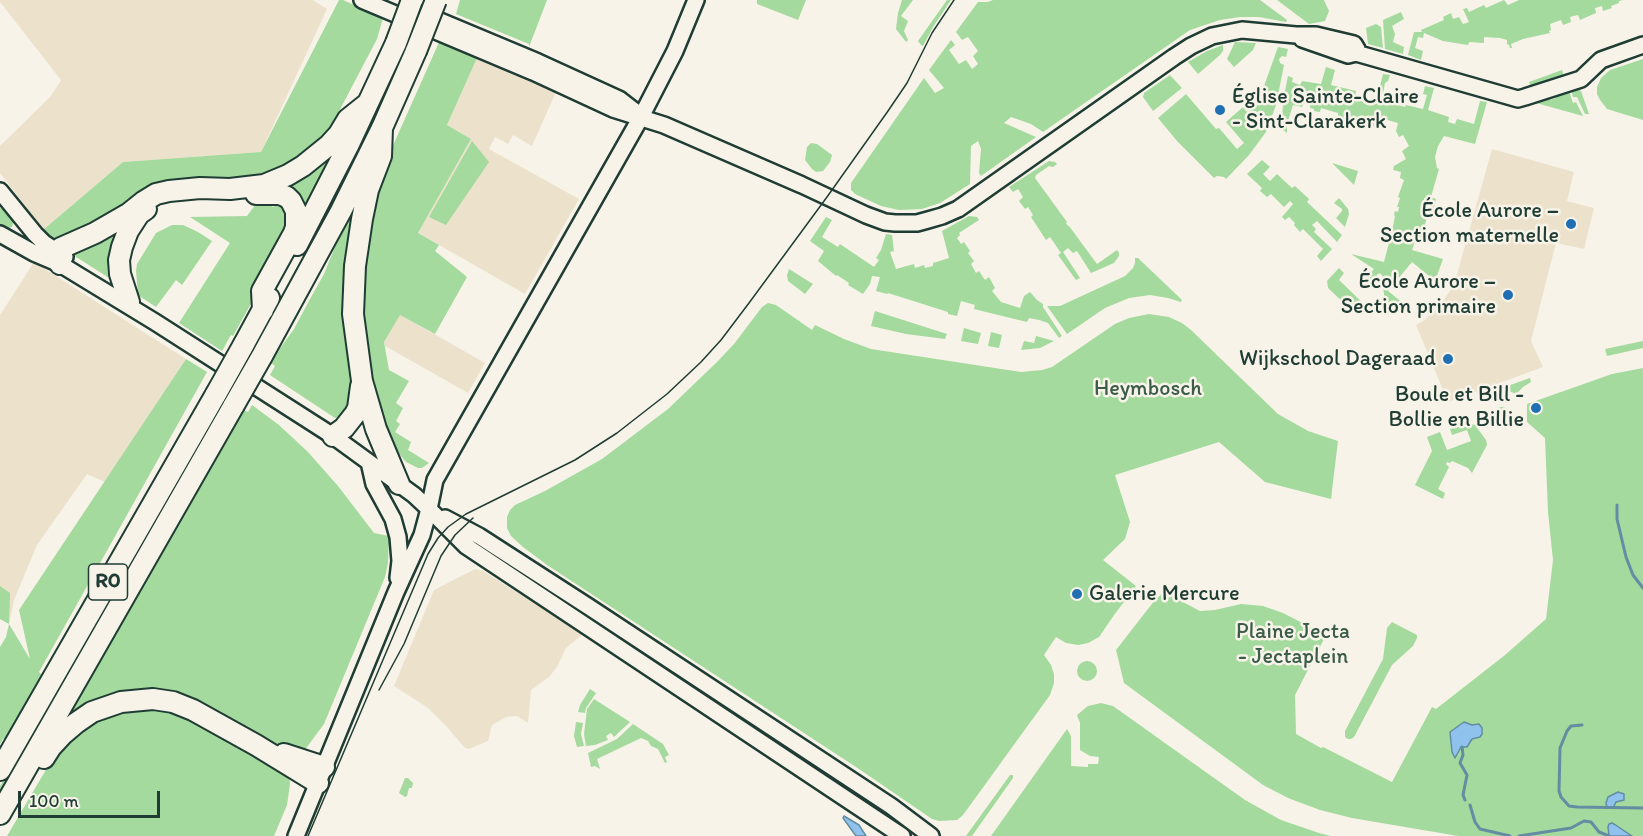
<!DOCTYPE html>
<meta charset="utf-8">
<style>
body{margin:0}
#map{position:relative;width:1643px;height:836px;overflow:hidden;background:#f7f3e8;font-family:Itim,sans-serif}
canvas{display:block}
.scale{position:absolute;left:18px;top:791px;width:142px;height:27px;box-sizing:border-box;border:3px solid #1f3d34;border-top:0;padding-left:8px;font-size:18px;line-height:21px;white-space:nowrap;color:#1f3d34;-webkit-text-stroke:4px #f7f3e8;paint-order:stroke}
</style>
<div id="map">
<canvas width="1643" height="836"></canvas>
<div class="scale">100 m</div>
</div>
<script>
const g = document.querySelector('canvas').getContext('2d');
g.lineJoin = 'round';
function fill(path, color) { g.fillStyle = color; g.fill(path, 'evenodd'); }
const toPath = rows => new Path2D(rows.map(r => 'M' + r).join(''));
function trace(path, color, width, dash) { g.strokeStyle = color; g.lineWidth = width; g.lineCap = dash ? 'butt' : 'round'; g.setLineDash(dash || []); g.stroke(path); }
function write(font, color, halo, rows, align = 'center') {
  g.font = font + ' Itim,sans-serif'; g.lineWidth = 5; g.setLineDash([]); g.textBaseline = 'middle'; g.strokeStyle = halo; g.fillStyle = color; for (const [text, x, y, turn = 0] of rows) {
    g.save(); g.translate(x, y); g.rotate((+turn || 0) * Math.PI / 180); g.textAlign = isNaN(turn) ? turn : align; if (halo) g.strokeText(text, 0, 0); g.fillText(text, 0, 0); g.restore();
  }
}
const built = toPath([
 [0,0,313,0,327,9,261,152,123,162,43,230,0,173,0,146,51,96,61,80,0,2],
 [477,58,556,92,532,146,513,135,508,144,495,137,489,149,579,199,525,294,418,233,471,139,447,125],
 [1492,149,1574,172,1567,201,1594,208,1584,249,1556,243,1531,341,1543,367,1448,402,1416,325,1426,319,1438,308,1454,285],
 [34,262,186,359,105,482,87,474,37,545,14,600,9,624,0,619,0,315],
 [399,314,485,363,468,393,385,346,384,342],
 [475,569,483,571,583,634,566,648,557,667,549,677,531,690,528,723,517,716,506,717,492,725,488,741,469,749,465,748,447,727,428,708,394,686,434,590]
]);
const green = toPath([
 [339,0,343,0,383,18,377,39,326,136,273,177,183,185,60,239,48,237,43,230,123,162,261,152],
 [460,0,547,0,529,47,529,44,456,14],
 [757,0,806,0,798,20,757,4],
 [902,0,913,0,901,16,908,21,904,31,908,40,906,42,896,29,898,13],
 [947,0,951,0,933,27,923,46,921,45,918,41],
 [993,0,1260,0,1287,20,1286,22,1259,17,1240,17,1220,20,1190,30,1043,132,1031,124,1011,117,1004,123,1036,137,981,176,979,173,981,149,978,141,971,146,970,184,940,203,922,209,899,210,881,206,855,194,851,190,851,183,924,78,935,93,944,88,929,70,951,40,955,45,949,50,959,64,966,60,972,69,978,64,973,56,978,51,968,37,962,40,956,32,978,2,988,2],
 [1277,0,1324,0,1329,11,1325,21,1309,24],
 [1504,0,1508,5,1519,0,1623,0,1619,1,1619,3,1611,6,1612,8,1603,11,1602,6,1595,8,1596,13,1580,20,1578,15,1570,17,1571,22,1563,25,1561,20,1550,24,1551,30,1549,31,1550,33,1523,39,1511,44,1512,48,1510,48,1509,45,1507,44,1507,40,1500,38,1484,37,1484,43,1469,42,1468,45,1443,41,1424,33,1423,38,1418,37,1415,48,1423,51,1421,60,1408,55,1414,32,1422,32,1421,30,1444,20,1443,17,1451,13,1453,19,1459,17,1463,24,1469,22,1463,9,1467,8,1469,12,1484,5,1486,8],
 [1401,12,1404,19,1392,26,1395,34,1393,42,1404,47,1403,54,1385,49,1383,20],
 [1376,24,1381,27,1383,48,1368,44,1366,28],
 [440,40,477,58,447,125,471,139,418,233,439,245,435,251,467,277,435,334,400,315,384,342,389,370,409,381,396,403,403,408,396,421,400,424,395,432,411,442,408,450,429,463,422,468,418,468,406,462,397,451,394,452,378,417,361,327,360,265,379,177],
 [1235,42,1256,43,1253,50,1234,67,1227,59],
 [1223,45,1223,51,1220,55,1198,74,1188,62,1207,51],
 [1278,47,1288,49,1286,57,1282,56,1279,59,1280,63,1284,65,1276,105,1266,132,1249,155,1226,179,1224,177,1217,176,1214,178,1177,141,1158,118,1186,94,1216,129,1219,128,1237,149,1244,143,1226,122,1243,107,1247,112,1259,102,1254,96,1263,89],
 [1643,59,1643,120,1607,109,1600,100,1597,94,1597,87,1601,78,1610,70],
 [1326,67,1335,70,1331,85,1356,91,1355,98,1369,102,1372,97,1377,98,1383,74,1390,75,1388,81,1385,83,1382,98,1398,102,1398,105,1405,107,1406,105,1423,109,1427,95,1423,94,1425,86,1434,88,1428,110,1449,117,1448,122,1455,124,1457,119,1474,124,1480,101,1487,102,1475,144,1444,136,1438,146,1435,157,1437,168,1439,169,1431,197,1436,199,1434,208,1430,207,1424,228,1424,234,1421,240,1422,243,1415,241,1412,250,1443,259,1435,281,1412,262,1388,291,1409,308,1402,311,1386,314,1382,275,1379,273,1377,275,1378,283,1374,283,1367,277,1374,269,1351,254,1384,262,1389,243,1387,242,1388,236,1383,235,1384,232,1389,233,1392,231,1395,216,1394,215,1395,211,1398,212,1399,207,1397,207,1400,198,1398,197,1404,180,1400,178,1401,172,1393,170,1394,166,1406,159,1402,151,1409,146,1403,135,1399,137,1396,131,1398,123,1377,117,1373,127,1338,117,1338,113,1321,108,1320,112,1314,111,1314,109,1310,108,1310,105,1303,103,1302,107,1293,105,1287,124,1287,133,1283,130,1282,123,1283,101,1288,76,1293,78,1292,82,1300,85,1302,81,1321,84],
 [1562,70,1564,77,1546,83,1545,81,1539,83,1539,85,1531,88,1529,82],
 [1170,75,1182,88,1153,111,1143,97,1144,93],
 [1570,87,1576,88,1581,91,1589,114,1585,114,1577,97,1573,97],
 [1569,91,1573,103,1576,102,1583,116,1536,103,1549,98,1550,100,1556,98,1556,95],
 [472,141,489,162,446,225,429,217],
 [811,143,817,144,832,155,830,162,823,171,816,172,812,169,805,160,807,147],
 [336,150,310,201,301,212,277,187],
 [1262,160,1270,167,1263,174,1270,181,1277,174,1292,188,1295,186,1309,199,1307,202,1342,235,1337,242,1317,221,1312,225,1316,229,1314,232,1332,249,1321,261,1317,256,1323,249,1303,229,1300,232,1294,225,1295,223,1289,217,1285,220,1282,217,1293,204,1290,201,1284,207,1271,194,1267,197,1260,191,1262,188,1247,174],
 [1049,161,1055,162,1057,164,1053,167,1049,166,1036,175,1035,178,1067,222,1066,223,1068,226,1069,226,1097,264,1117,250,1119,253,1119,256,1114,263,1091,273,1077,251,1073,253,1068,248,1063,252,1080,278,1076,280,1058,255,1061,253,1050,237,1046,240,1031,217,1033,215,1028,207,1025,209,1019,201,1023,197,1018,189,1013,192,1009,187],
 [1332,163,1358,171,1354,185],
 [277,196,293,213,273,264,233,336,231,335,222,351,179,323,230,243,190,217,247,216,258,201,274,207],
 [1339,198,1348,209,1349,214,1345,227,1336,218,1342,211,1342,209,1334,203],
 [357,200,354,394,343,420,339,417,335,418,270,375,275,366,270,362,294,329,310,299,324,274,337,242,344,227,343,226],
 [0,208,6,210,13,218,14,221,12,227,6,229,0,225],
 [969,216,977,217,979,220,959,233,960,235,957,238,961,244,964,242,970,251,968,253,974,261,971,264,976,273,979,271,985,280,989,277,995,288,992,291,1001,302,1020,308,1024,296,1030,292,1037,300,1043,304,1043,307,1062,336,1059,338,1048,323,1039,320,1029,318,1027,322,986,312,974,309,975,305,961,301,957,316,948,314,948,312,888,293,887,294,876,291,880,277,872,276,870,284,863,294,848,285,849,283,837,275,836,276,818,261,824,251,810,241,826,217,832,220,822,237,838,247,840,244,874,267,879,260,876,258,881,250,886,234,892,235,894,251,890,252,896,269,914,264,915,268,924,265,925,268,933,266,933,263,949,258,942,231],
 [172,225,183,225,198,232,212,241,182,285,176,280,156,307,138,295,136,271,137,264,156,233],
 [112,233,113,240,108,267,109,278,70,253],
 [1135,258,1138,258,1182,300,1181,302,1168,298,1150,295,1129,298,1105,308,1067,334,1047,306,1060,306,1125,276,1133,268,1135,263],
 [1339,268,1344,273,1339,280,1366,306,1368,314,1361,313,1347,306,1328,288,1327,281],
 [789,269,813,284,805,294,788,281,787,275],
 [768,303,776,305,812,330,815,325,844,339,871,349,1021,372,1042,370,1052,367,1115,324,1129,318,1149,314,1169,317,1182,323,1191,330,1278,414,1308,431,1338,441,1331,499,1265,482,1219,442,1115,475,1130,522,1125,539,1103,560,1136,586,1114,615,1099,637,1088,643,1078,645,1066,643,1056,637,1044,655,1051,665,1054,674,1054,683,1050,695,963,815,957,820,939,821,932,819,859,769,547,565,523,547,511,536,507,528,507,517,510,510,515,505,545,491,602,459,668,409,717,362,734,344,762,307],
 [875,311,947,334,945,339,906,334,871,326],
 [964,328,981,333,978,344,961,341],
 [991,332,1002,335,999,348,988,346],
 [1036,336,1054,341,1040,348,1021,350,1024,341,1034,343],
 [1643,341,1643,348,1607,356,1605,349],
 [186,359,207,372,39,672,43,676,9,737,3,739,0,744,0,647,6,637,9,624,0,619,0,586,10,593,9,624,30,659,19,610],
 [1643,368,1643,836,1458,836,1352,818,1320,810,1288,798,1263,785,1124,683,1116,650,1155,600,1164,592,1200,611,1215,610,1241,604,1263,606,1283,613,1326,635,1295,695,1296,734,1321,748,1323,747,1392,782,1432,707,1436,709,1505,655,1546,619,1553,560,1548,512,1545,438,1527,422,1527,404,1612,374],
 [1530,378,1531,382,1523,387,1516,394,1509,391,1502,390,1502,388],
 [222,398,228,401,0,798,0,786],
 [252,405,279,425,308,452,338,486,374,533,389,536,388,563,385,577,324,724,301,755,147,694,56,734,243,410,248,412],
 '1493 416a9 9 0 1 1 18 0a9 9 0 1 1-18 0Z',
 [1468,423,1475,425,1486,440,1487,445,1472,473,1468,468,1452,461,1450,463,1447,462,1446,464,1449,467,1438,489,1445,493,1443,499,1415,485,1432,451,1427,437,1440,432,1447,450,1471,441,1467,430,1452,435,1450,429],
 [1392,622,1417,635,1417,638,1413,646,1392,665,1354,737,1351,739,1348,739,1345,737,1345,731,1383,659,1387,628],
 '1077 671a10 10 0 1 1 20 0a10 10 0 1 1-20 0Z',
 [590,689,596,693,586,708,585,713,578,712,580,705],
 [594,699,630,722,614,737,611,733,606,736,608,740,595,745,586,746,584,734,587,709],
 [1101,703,1113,706,1245,800,1281,820,1319,833,1331,836,991,836,1067,729,1071,736,1071,766,1088,767,1088,764,1098,764,1099,757,1090,756,1080,750,1080,723,1077,715,1088,706],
 [139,705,187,713,289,776,290,784,287,805,274,836,7,836,54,756,84,725],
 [576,722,583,723,581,734,584,746,577,747,574,736],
 [633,724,663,744,669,755,665,757,667,762,665,763,658,749,651,746,648,741,641,738,597,759,600,769,595,766,591,767,588,753,617,739],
 [1010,775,1013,775,1013,778,972,836,966,836],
 [405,778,408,778,413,783,412,788,409,788,407,796,405,797,399,793]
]);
const water = toPath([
 [1464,722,1472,725,1479,724,1482,728,1482,734,1480,737,1472,739,1467,747,1461,747,1455,758,1452,752,1450,732,1464,722],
 [1618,792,1624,794,1624,800,1616,802,1613,808,1607,808,1606,803,1608,797,1618,792],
 [844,816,859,825,866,836,856,836,843,818,844,816],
 [1612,823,1614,824,1632,836,1609,836,1608,827,1609,824,1612,823]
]);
const stream = toPath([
 [1617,505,1617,519,1626,557,1633,575,1643,588],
 [1582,725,1571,726,1567,731,1560,748,1559,791,1561,797,1569,806,1577,807,1643,808],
 [1462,747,1463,755,1460,763,1467,775,1463,795,1465,800],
 [1470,805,1475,822,1480,829,1510,836],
 [1519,836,1571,828,1584,821,1591,822,1599,832,1609,836]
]);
const secondary = toPath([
 [362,0,533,72,613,109,664,125,802,185,866,215,885,222,895,223,917,223,928,220,942,216,958,209,1174,57,1191,46,1212,36,1242,30,1296,35,1316,35,1354,44,1357,49,1356,53],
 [428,16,538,62,619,99,637,113],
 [1302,39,1348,55,1356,53],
 [1356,53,1518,99,1525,97,1581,79,1601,60,1643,45],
 [0,191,35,234,44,243,65,257],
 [0,234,34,253,60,264,155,322,333,436,414,495,429,509,466,546,902,836],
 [369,462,374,484,393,519,398,537,400,561,398,578],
 [445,518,479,536,589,607,891,806,931,836],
 [296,836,396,592,422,535,429,509,435,480,641,117,675,51,696,0]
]);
const highway = toPath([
 [382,128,381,156,368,190,362,219,355,266,353,314,362,381,376,429,399,484],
 [256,194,280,194,287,197,291,201,296,211,296,227,294,233,262,291,263,310],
 [297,245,348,146,396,43],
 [60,264,56,256,57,251,61,248,95,233,128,214,143,202,156,194,169,191,200,188,230,189,264,185,288,175,303,166,329,145,339,134,348,119,368,103],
 [129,302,120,274,119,260,122,247,128,231,139,214,146,209],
 [244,344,269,298],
 [262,356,341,211,382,128,416,51],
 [333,436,344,428,355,414,358,408,361,386],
 [284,754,324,767],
 [44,758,51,747,63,734,76,723,92,712,121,702,153,699,173,702,193,710,256,745,318,783],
 [0,770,216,394],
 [0,814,234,405]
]);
const tram = toPath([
 [379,690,404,644,441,556,455,535,473,518],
 [308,836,428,554,438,538,448,527,466,514,575,460,617,433,667,394,701,362,721,340,749,303,827,197,888,111,907,83,932,33,954,0]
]);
const highwayBridge = toPath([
 [396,43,412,0],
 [416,51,436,0],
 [216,394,244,344],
 [234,405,262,356]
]);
const markers = [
 [1220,110,6,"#1f6fb2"],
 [1571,224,6,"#1f6fb2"],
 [1508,295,6,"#1f6fb2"],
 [1448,359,6,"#1f6fb2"],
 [1536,408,6,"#1f6fb2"],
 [1077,594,6,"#1f6fb2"]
];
const shields = [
 [108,582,39]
];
const shieldNames = [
 ["R0",108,582]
];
const poiNames = [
 ["Église Sainte-Claire",1232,97,"left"],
 ["- Sint-Clarakerk",1232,122,"left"],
 ["École Aurore –",1559,211],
 ["Section maternelle",1559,236],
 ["École Aurore –",1496,282],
 ["Section primaire",1496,307],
 ["Wijkschool Dageraad",1436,359],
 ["Boule et Bill -",1524,395],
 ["Bollie en Billie",1524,420],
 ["Galerie Mercure",1089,594,"left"]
];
const parkNames = [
 ["Heymbosch",1148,389],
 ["Plaine Jecta",1293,632],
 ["- Jectaplein",1293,657]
];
fill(built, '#ece2cc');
fill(green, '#a4da9d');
fill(water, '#8fc2ec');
trace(water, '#628da2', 1.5);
trace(stream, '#628da2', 3);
trace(secondary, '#1f3d34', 20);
trace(highway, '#1f3d34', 24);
trace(secondary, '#f7f3e8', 15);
trace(highway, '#f7f3e8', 20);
trace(tram, '#1f3d34', 1.5);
trace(highwayBridge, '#1f3d34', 24, []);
trace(highwayBridge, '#f7f3e8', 20);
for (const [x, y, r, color] of markers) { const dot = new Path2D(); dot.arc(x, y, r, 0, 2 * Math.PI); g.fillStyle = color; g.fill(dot); trace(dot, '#f7f3e8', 2); }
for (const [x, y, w] of shields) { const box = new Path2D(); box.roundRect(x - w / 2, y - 18, w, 36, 4.5); g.fillStyle = '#f7f3e8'; g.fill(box); trace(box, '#1f3d34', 1.5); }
write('bold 21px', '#1f3d34', null, shieldNames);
write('22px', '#1f3d34', '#f7f3e8', poiNames, 'right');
write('22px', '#3a5c49', '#f7f3e8', parkNames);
</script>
